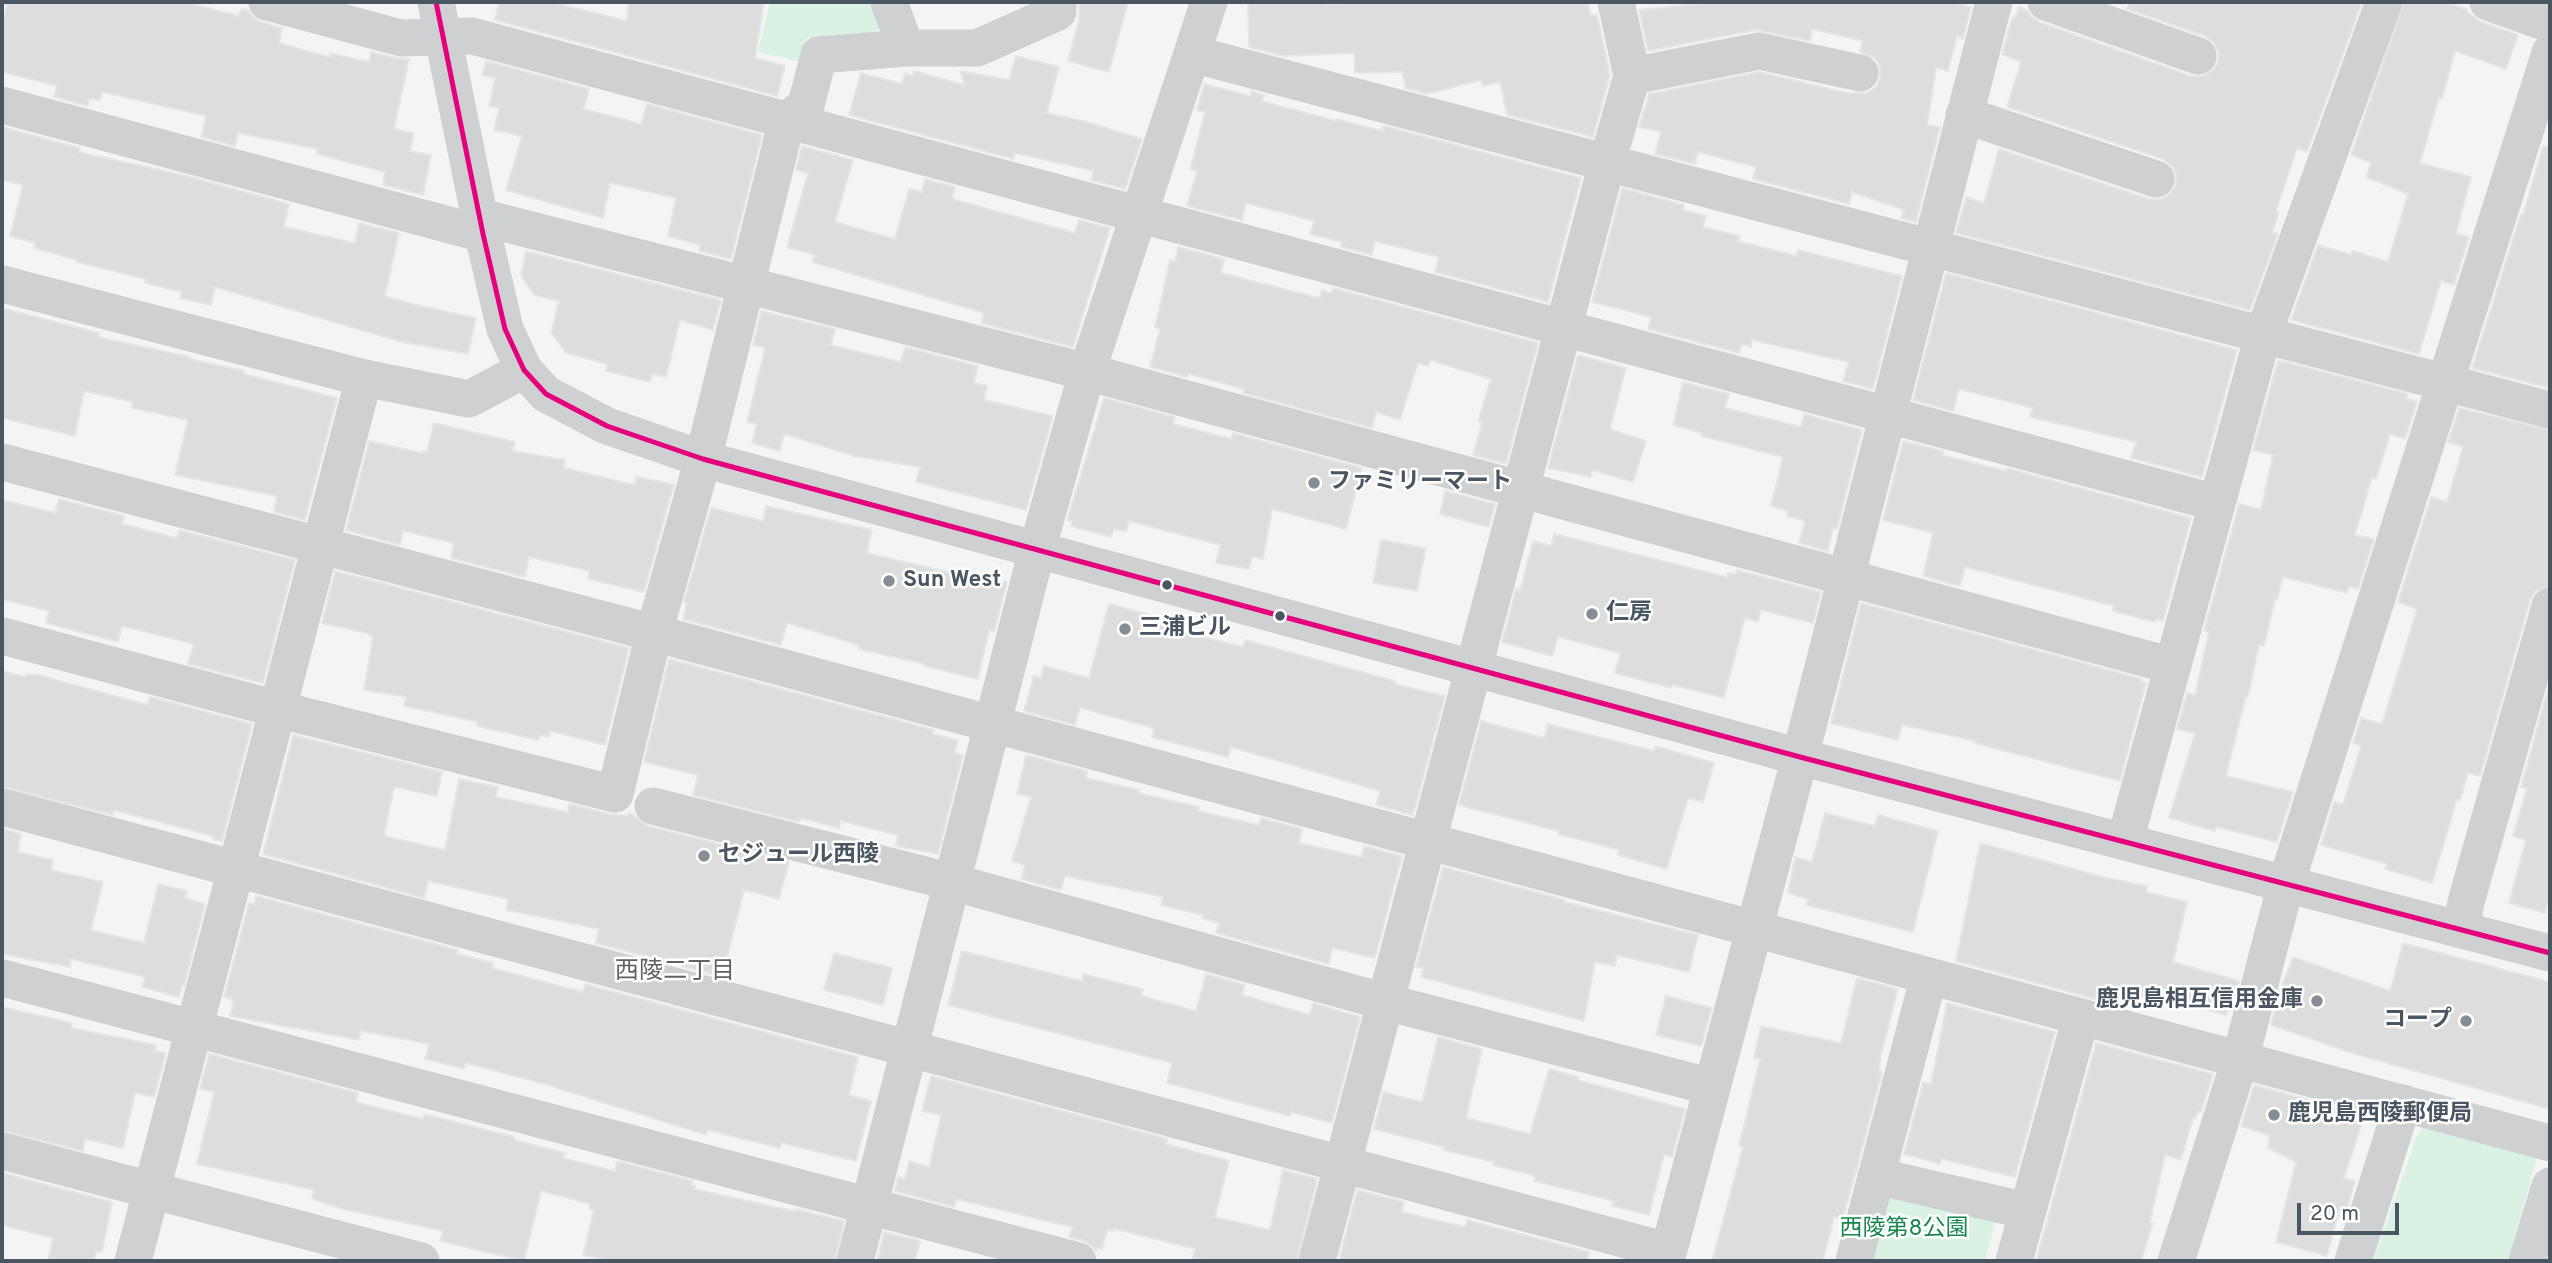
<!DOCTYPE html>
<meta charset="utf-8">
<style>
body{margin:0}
#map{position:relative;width:2552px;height:1263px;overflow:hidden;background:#f4f4f4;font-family:Overpass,sans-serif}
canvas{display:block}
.frame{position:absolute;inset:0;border:4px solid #4a5661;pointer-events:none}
.scale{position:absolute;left:2297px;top:1203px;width:102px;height:32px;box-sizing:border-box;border:4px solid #4a5661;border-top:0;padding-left:9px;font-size:21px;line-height:24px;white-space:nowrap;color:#4a5661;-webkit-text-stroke:5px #fff;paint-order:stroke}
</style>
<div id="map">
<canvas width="2552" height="1263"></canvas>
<div class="frame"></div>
<div class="scale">20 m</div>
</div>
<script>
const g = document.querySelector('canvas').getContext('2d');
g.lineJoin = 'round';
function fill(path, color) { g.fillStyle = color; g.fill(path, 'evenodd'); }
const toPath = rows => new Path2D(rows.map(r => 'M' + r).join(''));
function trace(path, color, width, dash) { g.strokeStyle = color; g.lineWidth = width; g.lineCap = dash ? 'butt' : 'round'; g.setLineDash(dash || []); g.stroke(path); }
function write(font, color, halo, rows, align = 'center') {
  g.font = font + ' Overpass,"Noto Sans JP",sans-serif'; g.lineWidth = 5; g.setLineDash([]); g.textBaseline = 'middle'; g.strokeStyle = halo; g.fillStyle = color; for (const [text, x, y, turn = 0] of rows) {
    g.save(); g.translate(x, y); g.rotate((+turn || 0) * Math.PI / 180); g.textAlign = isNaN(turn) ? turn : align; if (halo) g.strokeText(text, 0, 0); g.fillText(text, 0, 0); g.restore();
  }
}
const green = toPath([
 [772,2,877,2,883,19,873,37,807,38,801,62,758,52,770,3],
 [2427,1124,2537,1157,2508,1261,2373,1261,2418,1133],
 [1882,1193,1995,1223,1985,1261,1864,1261]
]);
const building = toPath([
 [8,2,186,2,239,16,241,9,248,10,253,17,261,22,282,28,279,43,329,57,330,53,369,62,371,52,396,58,409,59,394,129,414,133,410,151,431,155,423,195,383,185,385,172,317,154,318,149,238,133,235,146,201,137,206,116,102,92,100,101,89,98,88,106,54,97,57,86,2,72,2,24,8,2],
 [499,2,551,2,627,21,628,2,764,2,755,58,785,66,777,96,495,20,499,2],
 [1079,2,1128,2,1109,72,1068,61,1079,20,1079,2],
 [1248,2,1326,2,1326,4,1395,2,1588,2,1591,15,1597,15,1610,75,1593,137,1507,115,1500,82,1482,86,1481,80,1426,94,1406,88,1402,72,1355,73,1354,53,1283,56,1249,47,1248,2],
 [1716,2,1952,2,1971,7,1963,39,1957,36,1948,71,1936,68,1927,125,1940,127,1916,222,1901,218,1904,210,1852,192,1849,204,1753,179,1756,167,1698,152,1695,164,1655,154,1661,132,1639,127,1649,94,1759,72,1848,93,1867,93,1876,87,1880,78,1880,67,1875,58,1860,52,1863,41,1812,29,1810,41,1755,30,1648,51,1639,10,1716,2],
 [2130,2,2362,2,2307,152,2297,148,2276,211,2279,212,2272,232,2278,234,2250,310,1956,233,1966,197,1984,203,1999,149,2149,199,2161,199,2170,194,2176,185,2176,174,2172,166,2163,159,2007,107,2021,62,2002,54,2012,18,2014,19,2019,7,2027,10,2031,16,2039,22,2191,76,2202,76,2212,71,2217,64,2219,53,2213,42,2205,36,2127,9,2130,2],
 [2404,2,2445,2,2467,9,2466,11,2481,22,2518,35,2506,69,2455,51,2442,99,2439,98,2420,163,2471,177,2456,233,2469,237,2454,285,2441,281,2419,354,2291,320,2318,245,2351,255,2353,251,2388,262,2408,194,2366,177,2371,163,2351,155,2404,2],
 [1016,56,1059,67,1047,113,1087,122,1142,139,1125,189,1091,180,1094,171,1015,153,1014,159,849,115,861,73,902,84,905,73,913,76,914,71,965,85,960,71,1009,80,1016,56],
 [486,61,589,89,584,109,641,124,647,104,762,135,731,259,699,251,700,245,668,236,676,198,610,183,603,218,506,190,522,136,494,130,499,108,489,106,495,78,482,75,486,61],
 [1204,84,1251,96,1251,91,1264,95,1262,101,1336,121,1336,119,1383,131,1384,126,1581,178,1548,302,1435,272,1439,257,1375,241,1372,255,1341,247,1342,242,1310,234,1314,221,1246,203,1242,220,1187,206,1197,171,1190,170,1205,112,1197,110,1204,84],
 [2,127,80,148,79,152,183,175,289,204,284,227,355,243,359,223,399,233,385,296,412,304,476,318,468,354,402,342,215,287,211,305,180,298,182,292,145,283,146,279,76,262,77,260,34,248,35,243,10,236,23,185,2,180,2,127],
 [802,146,853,160,835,222,895,239,909,189,922,192,925,179,955,187,952,199,1075,233,1079,220,1110,228,1073,347,981,323,984,313,812,262,815,255,787,247,808,173,796,170,802,146],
 [2543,146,2550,147,2550,388,2472,368,2521,214,2523,215,2543,146],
 [1622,188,1684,205,1683,210,1706,216,1703,227,1740,236,1738,241,1796,256,1798,250,1902,276,1873,389,1843,381,1848,362,1752,340,1751,347,1742,344,1739,353,1648,329,1651,317,1592,302,1622,188],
 [1178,247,1224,259,1221,273,1320,298,1322,290,1332,293,1333,288,1538,343,1506,464,1473,455,1482,422,1478,421,1491,379,1430,360,1428,366,1418,363,1400,420,1376,412,1372,428,1243,393,1244,389,1189,374,1188,377,1150,367,1160,329,1155,327,1170,260,1175,261,1178,247],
 [526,251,721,300,713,330,680,320,666,377,652,374,650,382,606,371,607,364,566,353,551,332,559,301,534,295,521,275,526,251],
 [1946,273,2237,350,2202,477,2131,458,2136,442,2030,417,2033,408,1959,389,1953,411,1913,400,1946,273],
 [2,308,99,333,98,337,190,357,190,359,245,371,244,374,337,398,305,520,274,512,277,496,175,475,188,420,132,408,133,402,84,391,75,436,2,418,2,308],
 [761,311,835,329,831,345,901,362,905,347,978,366,974,383,987,386,984,400,1053,416,1026,510,916,482,920,467,854,456,784,434,780,451,752,443,757,424,747,422,765,348,753,345,761,311],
 [1578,355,1626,368,1610,429,1646,441,1633,482,1592,470,1591,477,1548,468,1578,355],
 [2278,360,2408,394,2406,398,2417,402,2405,439,2390,434,2376,479,2372,477,2355,535,2374,539,2358,589,2349,586,2347,593,2283,577,2277,600,2275,599,2264,646,2259,645,2248,697,2246,696,2226,776,2293,792,2277,842,2216,827,2215,831,2169,818,2195,733,2177,729,2187,693,2195,695,2209,632,2204,631,2239,504,2261,509,2273,455,2253,450,2278,360],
 [1683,382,1729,394,1725,408,1801,427,1804,414,1862,430,1837,529,1833,528,1828,551,1799,543,1805,521,1787,516,1788,511,1771,506,1783,457,1701,436,1702,433,1673,425,1683,382],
 [1104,398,1175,417,1173,424,1232,439,1233,433,1362,468,1346,529,1272,509,1263,559,1252,557,1249,569,1216,563,1220,545,1129,521,1126,531,1114,529,1111,537,1071,526,1072,521,1067,520,1104,398],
 [2459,408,2550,430,2550,586,2536,591,2530,600,2480,776,2468,773,2460,801,2457,799,2432,883,2385,869,2387,864,2321,845,2334,802,2343,804,2361,746,2353,743,2361,718,2382,724,2417,609,2398,602,2431,497,2447,502,2463,447,2448,442,2459,408],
 [434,423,515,442,513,451,565,460,564,468,635,485,636,477,674,484,644,592,588,579,590,571,529,557,525,577,451,558,454,543,403,531,400,545,346,530,369,441,422,453,422,451,427,452,434,423],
 [1903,441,1943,451,1942,455,2006,471,2006,468,2191,518,2163,621,2156,619,2155,622,2113,611,2114,606,1965,567,1960,586,1923,576,1933,533,1883,520,1903,441],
 [1445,491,1495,504,1489,527,1440,514,1445,491],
 [59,499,124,516,122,524,177,538,179,530,295,560,263,683,188,664,194,644,122,626,118,642,46,623,49,611,2,599,2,500,55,513,59,499],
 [766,506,872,530,867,553,964,576,965,571,1007,582,994,632,989,630,978,679,924,666,925,664,858,649,859,645,787,623,781,645,683,619,687,603,684,602,711,508,763,521,766,506],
 [1554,534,1727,577,1728,573,1735,574,1737,570,1821,592,1813,623,1761,610,1758,622,1745,618,1724,698,1672,685,1671,688,1615,673,1620,653,1558,637,1552,656,1502,642,1516,589,1520,591,1533,541,1551,546,1554,534],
 [1381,540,1426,548,1417,591,1373,583,1381,540],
 [335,571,629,648,605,745,550,731,549,737,540,735,538,740,477,726,478,722,404,706,406,697,364,690,373,637,369,636,370,634,322,623,335,571],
 [1861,603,2142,679,2141,682,2146,683,2120,781,2001,750,1975,743,1976,741,1902,725,1898,740,1831,723,1861,603],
 [1109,604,1151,615,1148,623,1243,647,1245,640,1395,681,1394,684,1445,696,1413,815,1376,805,1380,791,1231,747,1228,757,1197,749,1152,737,1154,728,1080,708,1075,725,1024,711,1034,676,1041,678,1044,666,1089,678,1109,604],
 [669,659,934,730,933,734,958,740,954,753,963,755,938,854,896,846,898,835,841,821,839,828,800,818,799,822,693,795,698,775,644,762,669,659],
 [2,671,25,677,26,674,34,675,35,674,148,705,150,697,252,724,222,841,213,839,213,836,114,810,113,815,2,787,2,671],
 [2550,682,2550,894,2545,913,2509,903,2526,840,2513,836,2527,788,2521,787,2550,682],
 [1481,721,1544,738,1548,724,1654,751,1655,746,1714,763,1703,802,1688,798,1667,869,1618,855,1619,850,1558,834,1558,831,1459,805,1481,721],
 [293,735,442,772,437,796,394,787,384,836,445,850,459,779,498,787,496,797,568,812,569,804,610,814,628,816,629,812,648,826,789,862,779,899,744,890,722,977,596,943,599,929,506,910,508,899,428,881,424,898,263,854,293,735],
 [1026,755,1087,771,1086,778,1139,790,1138,793,1199,807,1198,811,1259,825,1261,818,1302,829,1299,843,1361,857,1364,846,1402,856,1375,958,1332,948,1329,964,1216,933,1219,923,1202,918,1203,915,1161,905,1163,897,1065,876,1061,890,1021,879,1025,865,1012,861,1031,797,1017,794,1026,755],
 [1825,813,1875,826,1878,815,1938,831,1913,932,1806,905,1808,899,1788,893,1795,857,1812,862,1825,813],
 [2,829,21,834,18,852,53,860,51,870,103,882,91,930,144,943,158,884,187,891,185,898,205,904,184,986,182,985,179,997,142,987,145,977,71,959,70,967,2,954,2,829],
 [1980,843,2103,877,2147,886,2146,892,2187,902,2173,962,2239,981,2231,1011,2228,1010,2226,1015,2165,997,2163,1003,2120,992,2117,1005,1956,961,1980,843],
 [1443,867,1565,900,1565,902,1698,935,1689,972,1617,955,1615,966,1595,962,1584,1021,1421,977,1424,968,1416,967,1443,867],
 [256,896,458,950,457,954,493,963,492,968,583,992,585,984,858,1057,849,1095,871,1101,856,1161,781,1143,780,1148,707,1130,706,1135,548,1085,466,1063,464,1069,425,1059,429,1044,361,1031,359,1040,230,1016,234,1000,224,997,249,903,255,904,256,896],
 [2403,943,2550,982,2550,1109,2355,1054,2271,1025,2279,993,2293,957,2390,991,2403,943],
 [962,951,1082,981,1083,974,1143,989,1141,996,1196,1011,1206,974,1245,985,1242,995,1310,1015,1313,1003,1360,1017,1332,1123,1291,1112,1290,1116,1167,1083,1172,1063,948,1005,962,951],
 [834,953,892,968,883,1005,824,990,834,953],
 [1857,978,1898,989,1881,1055,1879,1071,1882,1072,1858,1164,1842,1220,1834,1217,1823,1261,1712,1261,1743,1147,1739,1146,1760,1059,1754,1058,1761,1026,1841,1043,1857,978],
 [1666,996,1712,1008,1701,1046,1656,1035,1666,996],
 [1947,1003,2055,1032,2015,1177,1941,1159,1940,1164,1904,1154,1923,1082,1931,1084,1947,1003],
 [2,1007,72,1023,71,1028,156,1045,155,1051,166,1053,154,1097,135,1093,123,1148,85,1139,83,1151,2,1131,2,1007],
 [1438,1037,1482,1049,1466,1118,1530,1134,1549,1069,1578,1077,1578,1080,1685,1109,1672,1157,1664,1155,1649,1215,1612,1206,1614,1201,1534,1181,1535,1176,1493,1165,1494,1162,1443,1150,1444,1147,1374,1129,1383,1092,1422,1102,1438,1037],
 [2096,1043,2213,1074,2201,1112,2198,1111,2196,1118,2193,1118,2181,1160,2165,1155,2150,1222,2153,1223,2141,1261,2036,1261,2096,1043],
 [209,1054,358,1093,356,1102,423,1119,424,1114,514,1137,514,1140,565,1153,563,1158,615,1171,617,1161,693,1181,692,1186,695,1186,695,1189,770,1206,795,1211,796,1209,844,1221,835,1261,611,1261,583,1255,594,1210,589,1209,590,1204,541,1191,524,1261,440,1241,443,1231,343,1209,312,1199,314,1190,197,1164,214,1092,200,1089,209,1054],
 [931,1076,1168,1139,1166,1144,1229,1161,1215,1217,1270,1230,1283,1170,1317,1179,1297,1261,1207,1261,1193,1258,1195,1249,1115,1229,1114,1231,1107,1230,1102,1249,1096,1248,1096,1251,1092,1246,1084,1241,1069,1237,1072,1227,956,1199,954,1207,895,1191,898,1177,905,1179,909,1161,929,1167,941,1115,922,1111,931,1076],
 [2254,1085,2328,1105,2364,1117,2344,1178,2355,1181,2346,1212,2339,1210,2327,1256,2276,1242,2296,1162,2268,1148,2269,1135,2241,1126,2254,1085],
 [2,1173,112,1202,102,1252,96,1251,94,1261,48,1261,53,1238,2,1225,2,1173],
 [1357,1190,1404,1202,1402,1212,1465,1227,1467,1220,1589,1252,1588,1261,1339,1261,1357,1190],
 [884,1232,920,1241,915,1261,877,1261,884,1232]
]);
const minor = toPath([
 [267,2,401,38,472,36,2217,503],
 [436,2,483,234,505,329,524,370,546,394,607,426,703,459,1800,757,2550,953],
 [889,2,906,48],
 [2046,2,2198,56],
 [2488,2,2550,24],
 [1192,54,2550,410],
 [1632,76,1759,51,1860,73],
 [2,105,483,234],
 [1964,115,2156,179],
 [480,217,1087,372,2173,666],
 [2,284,364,378,469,399,524,370],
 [364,378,236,869,1668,1251],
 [2,462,654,633,2550,1143],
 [2,636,277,709,615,794,654,633,703,459,787,120,806,105,819,55,906,48,977,48,1058,12,1058,2],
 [653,806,952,882,1386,1002,1712,1087],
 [2,807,236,869,133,1261],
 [2125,841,2263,335,2384,2],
 [2461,930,2466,902,2550,606],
 [2,978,1078,1261],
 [2,1151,421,1261],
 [1876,1176,2027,1211],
 [855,1261,1037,550,1087,372,1209,2],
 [1317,1261,1607,163,1632,76,1616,2],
 [1666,1261,1800,757,1994,2],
 [1854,1261,1929,976],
 [2014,1261,2081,1017],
 [2176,1261,2240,1060,2286,884,2550,53],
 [2353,1261,2403,1103],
 [2527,1261,2550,1186]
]);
const bus1 = toPath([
 [436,2,483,234,505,329,524,370,546,394,607,426,703,459,1800,757,2550,953]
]);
const markers = [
 [1314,483,7,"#868d94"],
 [889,581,7,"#868d94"],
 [1167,585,6,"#4a5661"],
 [1592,614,7,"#868d94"],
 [1280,616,6,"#4a5661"],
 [1125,629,7,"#868d94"],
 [704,856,7,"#868d94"],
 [2317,1001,7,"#868d94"],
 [2466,1021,7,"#868d94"],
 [2274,1115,7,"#868d94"]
];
const poiNames = [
 ["ファミリーマート",1328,483],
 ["Sun West",903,581],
 ["仁房",1606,614],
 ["三浦ビル",1139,629],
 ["セジュール西陵",718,856],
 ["鹿児島相互信用金庫",2303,1001,"right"],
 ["コープ",2452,1021,"right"],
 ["鹿児島西陵郵便局",2288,1115]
];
const parkNames = [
 ["西陵第8公園",1904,1230]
];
const neighbourhoodNames = [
 ["西陵二丁目",675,973]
];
fill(green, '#d9f2e3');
fill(building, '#ddddde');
trace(building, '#e5e6e7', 2);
trace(minor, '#ced0d2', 37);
trace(bus1, '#e5007d', 5);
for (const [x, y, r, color] of markers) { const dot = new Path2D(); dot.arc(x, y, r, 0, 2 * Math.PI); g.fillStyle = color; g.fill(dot); trace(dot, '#fff', 2.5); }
write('bold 23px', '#4a5661', '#fff', poiNames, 'left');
write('23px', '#17864f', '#fff', parkNames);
write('24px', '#5f6368', '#fff', neighbourhoodNames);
</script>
